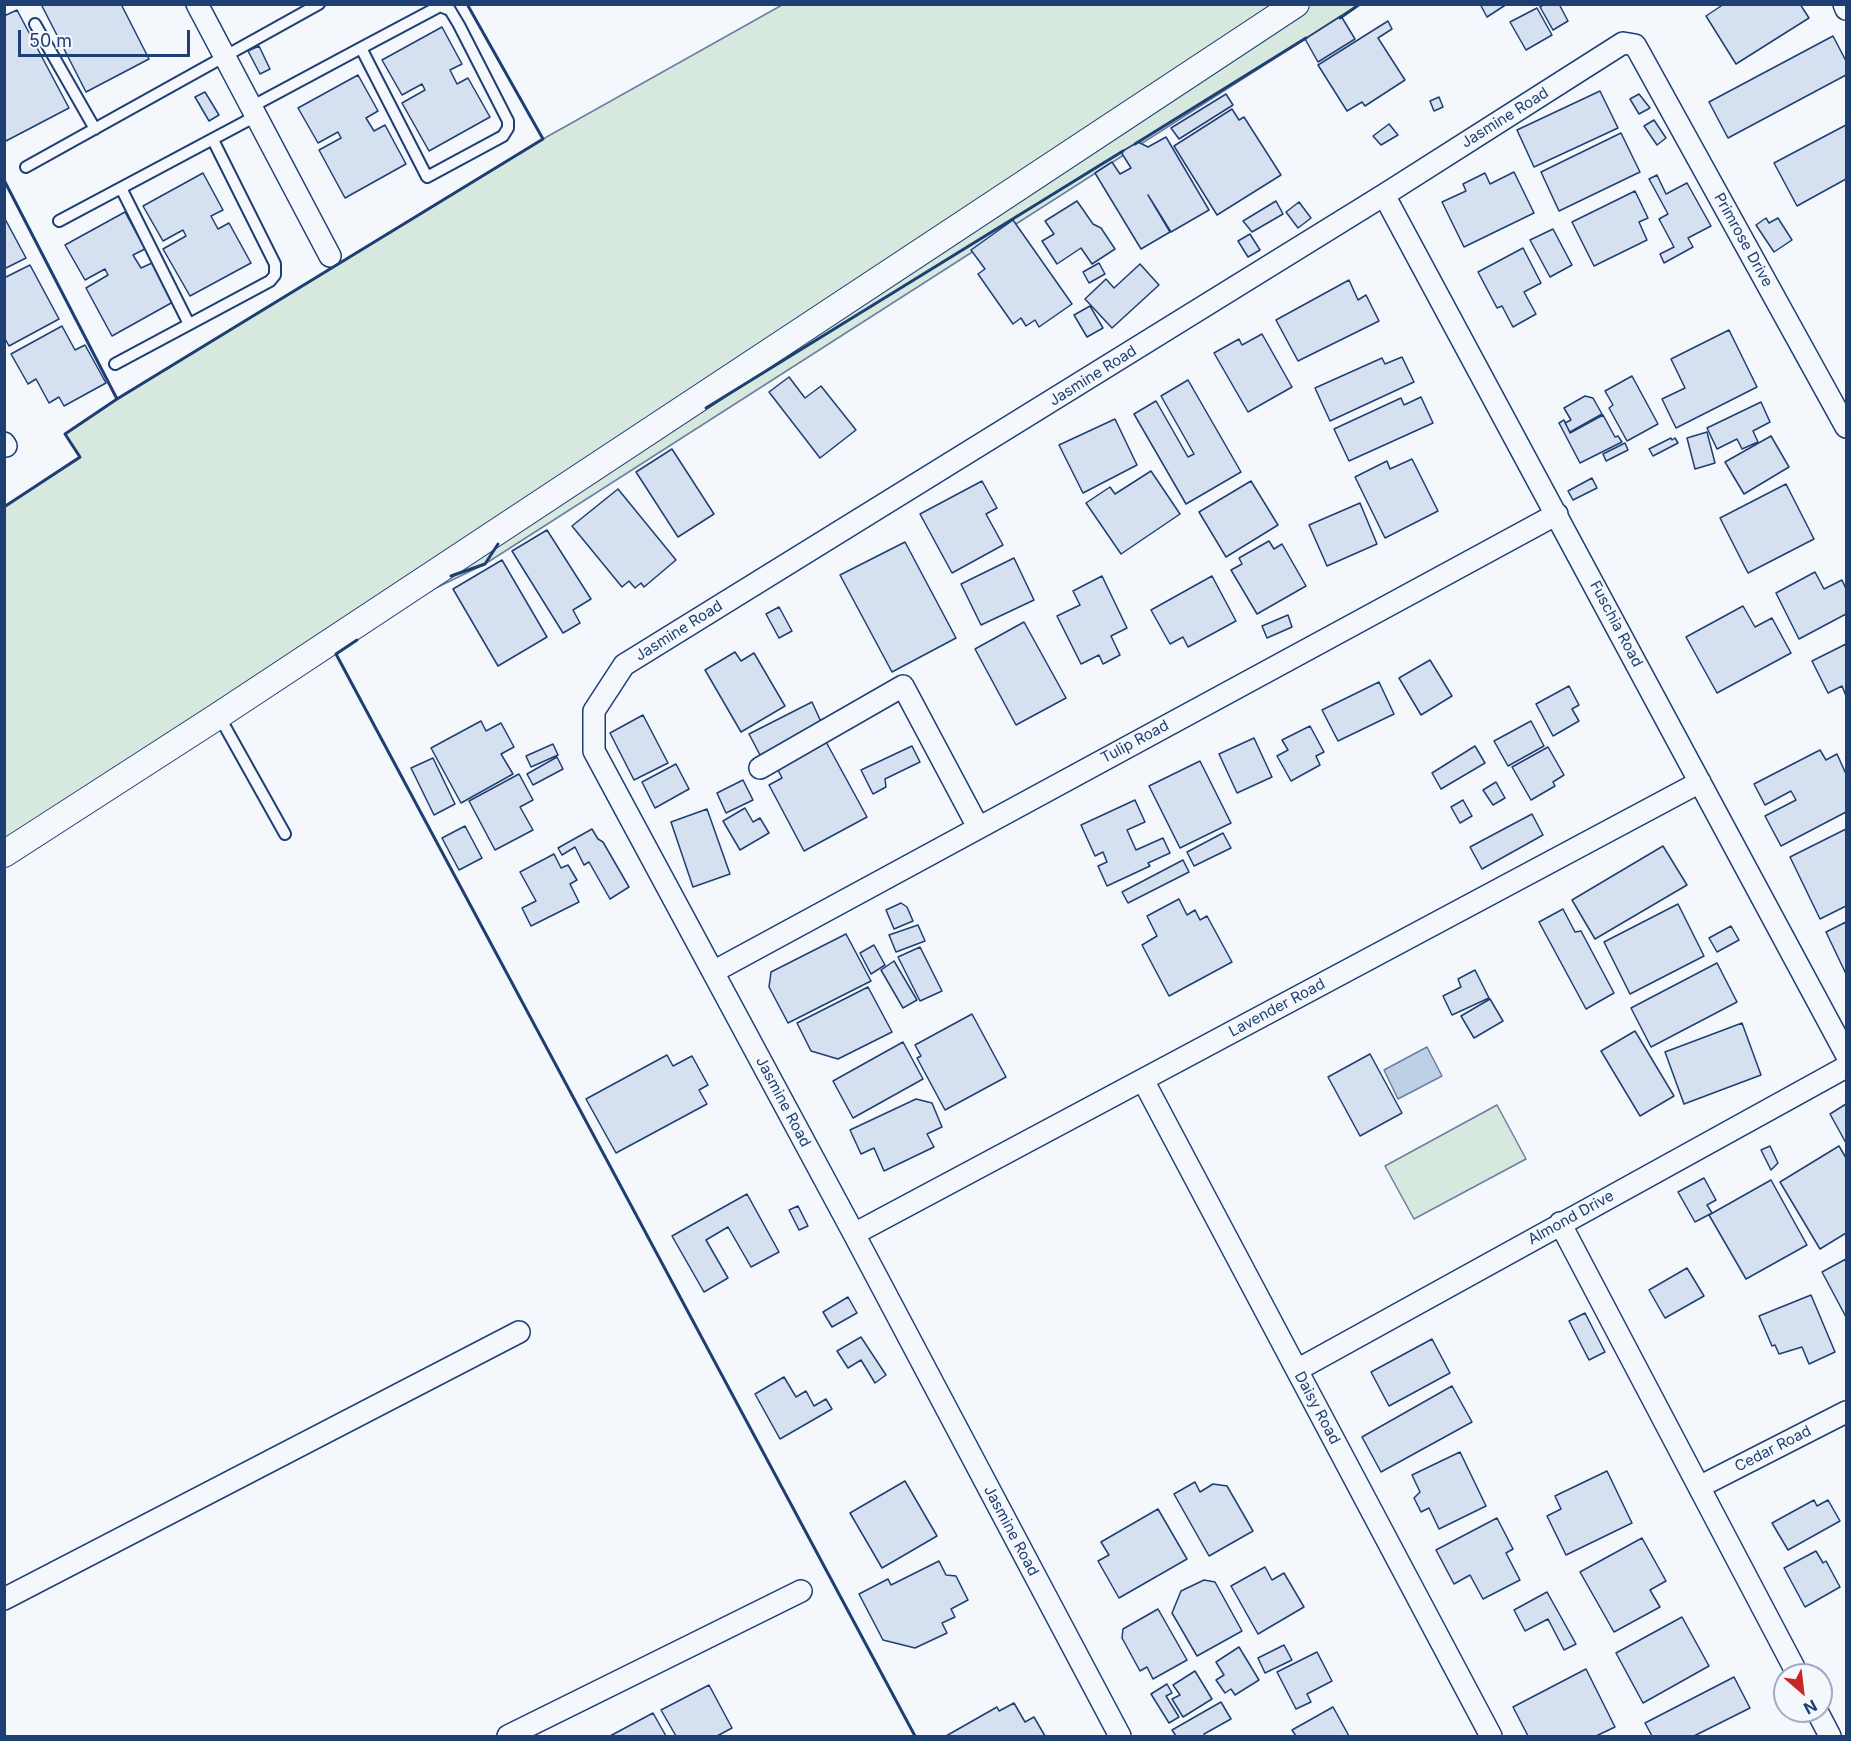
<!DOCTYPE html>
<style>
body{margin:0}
#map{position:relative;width:1851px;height:1741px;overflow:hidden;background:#f4f7fb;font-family:Inter,sans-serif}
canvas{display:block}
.frame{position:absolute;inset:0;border:6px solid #1d3f73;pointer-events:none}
.north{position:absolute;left:1773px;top:1663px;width:60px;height:60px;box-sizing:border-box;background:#f4f7fb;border:2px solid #9eadc5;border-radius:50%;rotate:152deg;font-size:16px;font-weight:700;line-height:24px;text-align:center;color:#1d3f73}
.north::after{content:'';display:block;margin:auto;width:21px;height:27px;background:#c62828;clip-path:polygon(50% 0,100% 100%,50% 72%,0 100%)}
.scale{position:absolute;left:18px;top:30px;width:172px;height:27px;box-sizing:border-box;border:3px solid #1d3f73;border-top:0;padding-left:8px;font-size:18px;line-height:21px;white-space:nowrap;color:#1d3f73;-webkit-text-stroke:4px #f4f7fb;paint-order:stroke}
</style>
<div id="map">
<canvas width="1851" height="1741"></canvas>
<div class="frame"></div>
<div class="north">N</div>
<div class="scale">50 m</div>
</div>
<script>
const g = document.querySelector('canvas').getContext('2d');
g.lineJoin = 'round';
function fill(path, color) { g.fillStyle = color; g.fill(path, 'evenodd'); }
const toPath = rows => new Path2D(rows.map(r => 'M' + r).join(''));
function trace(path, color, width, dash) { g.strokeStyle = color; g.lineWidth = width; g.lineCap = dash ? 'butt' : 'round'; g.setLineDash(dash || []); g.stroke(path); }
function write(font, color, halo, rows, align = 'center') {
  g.font = font + ' Inter,sans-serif'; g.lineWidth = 4.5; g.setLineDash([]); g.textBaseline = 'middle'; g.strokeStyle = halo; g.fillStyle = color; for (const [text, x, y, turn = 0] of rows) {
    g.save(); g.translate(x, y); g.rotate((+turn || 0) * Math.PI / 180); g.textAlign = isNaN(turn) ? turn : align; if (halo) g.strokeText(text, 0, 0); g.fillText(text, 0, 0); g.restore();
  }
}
const green = toPath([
 [782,5,1358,5,485,564,319,645,5,851,5,506,80,458,65,434,117,399,543,139,782,5],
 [1497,1105,1526,1159,1414,1219,1385,1166,1497,1105]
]);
const water = toPath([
 [1427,1047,1442,1076,1398,1099,1384,1070,1427,1047]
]);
const building = toPath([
 [41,4,121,4,149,59,86,92,41,4],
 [1480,4,1507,4,1487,17,1480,4],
 [1545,4,1559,4,1568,21,1553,30,1540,7,1545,4],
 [1724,4,1800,4,1809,18,1736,64,1706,16,1724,4],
 [1537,8,1552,35,1526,50,1510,22,1537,8],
 [17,10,69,108,4,142,4,16,17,10],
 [1341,16,1355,39,1318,62,1305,39,1341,16],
 [1388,21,1392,29,1378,38,1405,80,1365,106,1362,102,1347,111,1318,65,1388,21],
 [442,27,462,64,450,70,457,84,468,78,490,117,429,151,402,103,425,90,422,84,402,95,382,60,442,27],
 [1833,36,1846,61,1846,75,1728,138,1709,102,1833,36],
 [259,46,270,69,260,74,248,51,259,46],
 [358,75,378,111,366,118,374,131,385,125,406,164,345,198,319,150,341,138,338,132,318,143,298,108,358,75],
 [1600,91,1618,128,1534,167,1517,130,1600,91],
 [205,92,219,115,209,121,195,97,205,92],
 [1226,94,1233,105,1179,139,1171,128,1226,94],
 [1639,94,1650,108,1639,114,1630,99,1639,94],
 [1439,97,1443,107,1434,111,1430,101,1439,97],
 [1232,109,1239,120,1244,117,1281,175,1217,215,1174,146,1232,109],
 [1654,120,1666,138,1657,145,1644,126,1654,120],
 [1389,124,1398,135,1381,145,1373,136,1389,124],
 [1846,125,1846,179,1797,206,1774,163,1846,125],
 [1621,133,1640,172,1559,211,1541,172,1621,133],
 [1166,137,1209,210,1171,232,1148,195,1170,232,1141,249,1095,173,1112,162,1120,174,1131,168,1121,152,1138,142,1148,147,1166,137],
 [1514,172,1534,213,1464,247,1442,202,1466,191,1463,184,1485,173,1490,184,1514,172],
 [203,173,223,210,211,216,218,229,229,223,251,263,190,296,163,249,186,236,183,230,163,241,143,206,203,173],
 [1657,175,1666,194,1687,183,1711,226,1688,238,1693,247,1664,263,1660,254,1674,247,1659,219,1668,214,1649,179,1657,175],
 [1635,191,1648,218,1639,222,1647,240,1594,266,1572,222,1635,191],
 [1077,201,1093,224,1101,228,1115,249,1092,264,1081,248,1057,264,1042,241,1054,234,1045,221,1077,201],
 [1276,201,1283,214,1252,232,1243,221,1276,201],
 [1299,202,1311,218,1298,228,1286,212,1299,202],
 [125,212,145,249,133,255,141,268,152,263,173,302,112,336,86,288,108,275,105,269,85,280,65,245,125,212],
 [4,217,26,258,4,269,4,217],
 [1766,218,1769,223,1778,218,1792,240,1774,252,1756,225,1766,218],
 [1013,220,1072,304,1039,327,1035,320,1026,326,1021,318,1013,324,978,274,985,269,971,250,1013,220],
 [1553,229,1572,265,1550,277,1530,240,1553,229],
 [1250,234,1260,250,1248,257,1238,241,1250,234],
 [1523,248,1541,283,1524,292,1536,314,1513,327,1502,306,1497,308,1478,272,1523,248],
 [1099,263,1105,274,1089,283,1083,272,1099,263],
 [1140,264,1159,285,1112,328,1085,299,1106,279,1114,288,1140,264],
 [30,265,59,319,9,346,4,337,4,278,30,265],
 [1349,280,1358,300,1366,295,1379,321,1298,361,1276,320,1349,280],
 [1090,306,1103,328,1087,337,1074,315,1090,306],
 [62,326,75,350,85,345,106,383,64,406,59,397,49,403,36,379,28,384,11,354,62,326],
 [1729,330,1757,387,1676,428,1662,399,1685,388,1671,359,1729,330],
 [1262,334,1292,387,1248,412,1214,353,1239,339,1242,345,1262,334],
 [1402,357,1414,382,1330,421,1315,388,1382,358,1385,364,1402,357],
 [1632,376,1658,424,1627,441,1609,408,1613,405,1605,391,1632,376],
 [789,377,805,398,821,386,856,430,820,458,769,392,789,377],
 [1188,380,1241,472,1186,504,1134,414,1156,401,1188,457,1194,454,1161,396,1188,380],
 [1585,396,1593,398,1602,414,1570,432,1565,423,1571,420,1564,408,1585,396],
 [1421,397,1433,423,1349,461,1334,429,1401,398,1404,405,1421,397],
 [1761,402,1770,422,1753,431,1758,442,1742,449,1737,439,1717,449,1707,428,1761,402],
 [1603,415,1615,437,1618,436,1622,442,1580,463,1559,423,1564,420,1570,433,1603,415],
 [1115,419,1137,465,1083,493,1059,445,1115,419],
 [1707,432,1715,463,1695,469,1687,438,1707,432],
 [1771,436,1789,467,1744,494,1725,462,1771,436],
 [1671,438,1672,440,1675,438,1678,443,1653,456,1649,449,1671,438],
 [1625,443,1628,450,1606,461,1603,454,1625,443],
 [672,449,714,514,678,537,636,472,672,449],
 [1412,459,1438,511,1385,538,1355,477,1387,461,1390,469,1412,459],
 [1151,471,1180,514,1121,554,1086,503,1110,487,1115,494,1151,471],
 [1592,478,1597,488,1573,500,1568,491,1592,478],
 [982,481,997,508,986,514,1003,545,952,573,920,514,982,481],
 [1251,481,1278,525,1226,557,1199,512,1251,481],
 [1786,484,1814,539,1748,573,1720,518,1786,484],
 [618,489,676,560,644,587,641,583,635,588,629,581,622,587,572,526,618,489],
 [1360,503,1377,544,1327,566,1309,525,1360,503],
 [547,530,591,599,573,610,580,623,563,633,512,551,547,530],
 [1269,541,1274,549,1282,544,1306,586,1257,614,1231,570,1242,564,1239,558,1269,541],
 [905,542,956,638,892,672,840,575,905,542],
 [1014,558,1034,600,981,625,961,584,1014,558],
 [502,560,547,637,498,666,453,589,502,560],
 [1815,572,1824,589,1842,580,1846,589,1846,614,1799,639,1776,593,1815,572],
 [1102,576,1127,628,1111,636,1120,655,1103,664,1099,655,1081,664,1057,616,1080,605,1073,591,1102,576],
 [1212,576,1236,621,1188,647,1183,637,1170,644,1151,610,1212,576],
 [1743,606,1755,627,1772,618,1791,653,1717,693,1686,637,1743,606],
 [779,607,792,631,779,638,766,614,779,607],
 [1288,615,1292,627,1267,638,1262,626,1288,615],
 [1024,622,1066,698,1016,725,975,649,1024,622],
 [1846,644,1846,696,1842,686,1828,693,1812,661,1846,644],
 [735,652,741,661,754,653,785,706,741,732,705,670,735,652],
 [1430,660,1452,696,1421,715,1399,678,1430,660],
 [1379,682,1394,714,1338,741,1322,710,1379,682],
 [1569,686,1579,705,1572,709,1579,721,1553,736,1536,704,1569,686],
 [812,702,822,724,760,755,749,734,812,702],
 [643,715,668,763,634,780,610,733,643,715],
 [481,721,486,731,501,723,514,747,501,754,513,774,461,803,431,748,481,721],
 [1531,721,1544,746,1508,766,1494,741,1531,721],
 [1310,726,1324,752,1316,756,1320,765,1291,781,1277,756,1288,750,1282,740,1310,726],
 [1254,738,1272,777,1237,793,1219,754,1254,738],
 [825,740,867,817,804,851,769,785,782,778,776,766,825,740],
 [553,744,558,755,531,767,526,756,553,744],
 [912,746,920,762,885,779,886,787,873,794,861,770,912,746],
 [1475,746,1485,763,1441,789,1432,773,1475,746],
 [1548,747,1564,775,1553,782,1555,786,1531,800,1512,767,1548,747],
 [1820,750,1826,760,1837,754,1846,774,1846,812,1781,846,1765,816,1796,800,1791,791,1765,805,1754,784,1820,750],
 [557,757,563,769,533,785,527,774,557,757],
 [433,758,455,804,434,815,411,768,433,758],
 [1200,761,1231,823,1180,848,1149,786,1200,761],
 [676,764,689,789,655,808,642,782,676,764],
 [519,774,533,800,520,807,533,830,495,850,469,801,519,774],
 [743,780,753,800,726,813,717,793,743,780],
 [1496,782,1505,798,1493,805,1483,790,1496,782],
 [1135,800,1145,822,1127,830,1136,850,1163,838,1170,853,1148,863,1150,866,1107,886,1098,866,1107,862,1103,852,1095,856,1081,825,1135,800],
 [1463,800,1472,816,1460,823,1451,807,1463,800],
 [745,808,753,822,760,818,769,833,740,850,723,821,745,808],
 [707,809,730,874,693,887,671,822,707,809],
 [1532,814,1543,835,1482,869,1470,847,1532,814],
 [465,826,482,858,459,870,442,838,465,826],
 [592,829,598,839,603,842,629,887,610,899,589,862,584,865,575,847,562,855,558,848,592,829],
 [1846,829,1846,906,1820,919,1790,857,1846,829],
 [1223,833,1231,848,1194,866,1187,852,1223,833],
 [1663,846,1687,885,1595,939,1572,900,1663,846],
 [554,854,561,868,568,865,577,880,570,884,579,902,531,926,522,908,536,901,520,872,554,854],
 [1183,860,1189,872,1128,903,1122,892,1183,860],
 [1179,899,1187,915,1195,910,1200,920,1207,916,1232,962,1169,996,1142,945,1157,936,1147,916,1179,899],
 [901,903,907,907,913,921,894,929,886,910,901,903],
 [1678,904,1704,956,1630,994,1604,942,1678,904],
 [1563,909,1575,932,1581,931,1614,993,1586,1009,1539,922,1563,909],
 [1846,922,1846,974,1826,932,1846,922],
 [918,925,925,941,896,952,889,935,918,925],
 [1731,926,1739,940,1717,952,1709,938,1731,926],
 [846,934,871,981,788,1023,769,987,771,972,846,934],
 [874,945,885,965,871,974,860,953,874,945],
 [920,947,942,991,920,1001,898,957,920,947],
 [894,961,917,1000,903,1008,881,970,894,961],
 [1717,963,1737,1002,1651,1047,1631,1008,1717,963],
 [1475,970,1489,998,1452,1015,1443,996,1461,987,1458,979,1475,970],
 [868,987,892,1032,838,1059,811,1051,797,1023,868,987],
 [1490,999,1503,1021,1474,1038,1461,1016,1490,999],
 [972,1014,1006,1077,945,1110,917,1058,921,1056,915,1045,972,1014],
 [1742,1023,1761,1075,1684,1104,1665,1052,1742,1023],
 [1635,1031,1674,1096,1640,1116,1601,1051,1635,1031],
 [903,1042,923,1079,853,1118,833,1081,903,1042],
 [1370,1054,1402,1113,1360,1136,1328,1077,1370,1054],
 [667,1055,673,1066,692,1056,708,1085,699,1090,707,1104,616,1153,586,1099,667,1055],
 [916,1099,932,1103,942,1127,927,1134,934,1147,884,1171,874,1148,861,1154,850,1130,916,1099],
 [1846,1104,1846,1143,1830,1114,1846,1104],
 [1770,1146,1778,1163,1771,1170,1761,1150,1770,1146],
 [1839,1146,1846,1158,1846,1233,1820,1249,1780,1182,1839,1146],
 [1704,1178,1716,1200,1707,1205,1712,1213,1695,1222,1678,1192,1704,1178],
 [1771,1180,1807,1245,1746,1279,1709,1215,1771,1180],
 [747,1194,779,1252,751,1267,728,1227,706,1240,728,1278,704,1292,672,1236,747,1194],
 [798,1206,808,1226,799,1230,789,1210,798,1206],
 [1846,1259,1846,1317,1822,1272,1846,1259],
 [1687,1268,1704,1296,1665,1318,1649,1290,1687,1268],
 [1811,1295,1835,1352,1809,1364,1802,1347,1779,1354,1775,1345,1772,1346,1759,1316,1811,1295],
 [848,1297,857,1313,832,1327,823,1312,848,1297],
 [1585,1313,1605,1352,1589,1360,1569,1321,1585,1313],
 [861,1337,886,1375,875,1383,861,1360,848,1368,837,1351,861,1337],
 [1432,1339,1450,1373,1389,1406,1371,1372,1432,1339],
 [784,1377,796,1397,806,1391,814,1406,826,1399,832,1409,780,1439,755,1394,784,1377],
 [1452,1386,1472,1422,1381,1472,1362,1437,1452,1386],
 [1460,1452,1486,1506,1439,1529,1429,1508,1421,1512,1414,1498,1420,1492,1412,1475,1460,1452],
 [1607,1471,1632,1523,1566,1555,1547,1516,1561,1509,1555,1496,1607,1471],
 [905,1481,937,1536,882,1568,850,1513,905,1481],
 [1195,1482,1200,1492,1213,1484,1227,1486,1253,1531,1209,1556,1174,1494,1195,1482],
 [1814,1500,1817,1506,1828,1500,1840,1521,1788,1550,1772,1523,1814,1500],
 [1158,1509,1187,1559,1119,1598,1098,1561,1109,1555,1101,1542,1158,1509],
 [1497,1518,1513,1549,1506,1553,1520,1580,1483,1599,1470,1575,1454,1584,1436,1550,1497,1518],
 [1642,1538,1666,1581,1650,1590,1660,1607,1614,1632,1580,1572,1642,1538],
 [1816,1551,1823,1563,1826,1561,1840,1587,1805,1607,1784,1568,1816,1551],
 [939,1561,946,1575,956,1576,968,1600,951,1609,955,1617,942,1623,947,1633,915,1648,883,1640,859,1594,888,1579,891,1585,939,1561],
 [1265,1567,1272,1580,1284,1573,1304,1607,1258,1634,1231,1586,1265,1567],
 [1204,1580,1215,1582,1242,1631,1197,1656,1172,1613,1181,1591,1204,1580],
 [1547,1592,1576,1644,1564,1650,1548,1619,1525,1631,1514,1610,1547,1592],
 [1158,1609,1187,1660,1153,1679,1147,1667,1140,1671,1122,1638,1123,1629,1158,1609],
 [1682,1617,1709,1666,1643,1703,1616,1653,1682,1617],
 [1284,1645,1292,1660,1265,1673,1258,1658,1284,1645],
 [1239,1647,1259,1680,1235,1695,1231,1689,1225,1693,1216,1680,1224,1675,1216,1662,1239,1647],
 [1317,1652,1332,1681,1307,1694,1311,1702,1296,1709,1277,1672,1317,1652],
 [1586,1669,1615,1727,1596,1736,1528,1736,1513,1707,1586,1669],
 [1195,1671,1212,1699,1183,1717,1172,1699,1180,1695,1173,1685,1195,1671],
 [1734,1677,1750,1708,1694,1736,1652,1736,1645,1723,1734,1677],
 [1167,1684,1172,1693,1166,1696,1179,1717,1169,1723,1151,1694,1167,1684],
 [709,1685,732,1728,717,1736,676,1736,661,1710,709,1685],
 [1221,1702,1231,1719,1204,1734,1205,1736,1176,1736,1172,1730,1221,1702],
 [1014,1703,1025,1722,1034,1717,1045,1736,946,1736,997,1707,999,1711,1014,1703],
 [1333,1707,1349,1736,1296,1736,1292,1730,1333,1707],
 [653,1713,666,1736,610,1736,653,1713]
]);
const service = toPath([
 [35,24,95,129],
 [251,107,361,48,440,6,450,10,459,25,508,121,508,128,503,136,427,177,361,48],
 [26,167,319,4],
 [121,188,189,324],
 [59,221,256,116],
 [115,364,270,281,275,275,275,264,213,140],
 [219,716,285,834]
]);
const minor = toPath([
 [197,4,330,256],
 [1844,4,1846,9],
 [1384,195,1846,1054],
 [4,443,6,446],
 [760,768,903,686,978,827],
 [713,972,1557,514],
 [1143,1080,1491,1736],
 [1560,1223,1798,1675],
 [854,1234,1700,782],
 [1297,1370,1846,1067],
 [1699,1487,1846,1412],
 [4,1599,519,1332],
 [1817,1711,1830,1736],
 [508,1736,801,1591],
 [1120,1736,854,1234,594,751,594,711,624,665,1384,195,1623,43,1635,45,1639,52,1846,427]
]);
const tertiary = toPath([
 [4,854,218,716,1296,4]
]);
const wall = toPath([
 [1340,18,1360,4],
 [1135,144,1306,38],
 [4,180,117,399],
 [706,408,1123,151],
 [4,507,80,457,65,434,117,399,543,139,467,4],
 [451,576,485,564,498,544],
 [357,640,336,654,915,1736]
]);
const streetNames = [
 ["Jasmine Road",1505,118,-32],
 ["Primrose Drive",1743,240,61],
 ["Jasmine Road",1093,376,-32],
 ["Fuschia Road",1616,624,62],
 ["Jasmine Road",679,631,-32],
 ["Tulip Road",1135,742,-28],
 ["Lavender Road",1277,1008,-28],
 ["Jasmine Road",783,1102,62],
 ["Almond Drive",1571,1218,-29],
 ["Daisy Road",1317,1408,62],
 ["Cedar Road",1773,1449,-27],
 ["Jasmine Road",1011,1531,62]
];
fill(green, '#d7e8df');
trace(green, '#687fa3', 1.5);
fill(water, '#bed0e5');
trace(water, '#687fa3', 1.5);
fill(building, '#d5e0f0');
trace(building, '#1d3f73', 1.5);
trace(service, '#1d3f73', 14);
trace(minor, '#1d3f73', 24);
trace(tertiary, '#1d3f73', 28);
trace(service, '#f4f7fb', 10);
trace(minor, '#f4f7fb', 21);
trace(tertiary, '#f4f7fb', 26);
trace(wall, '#1d3f73', 3);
write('15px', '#1d3f73', '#f4f7fb', streetNames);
</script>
